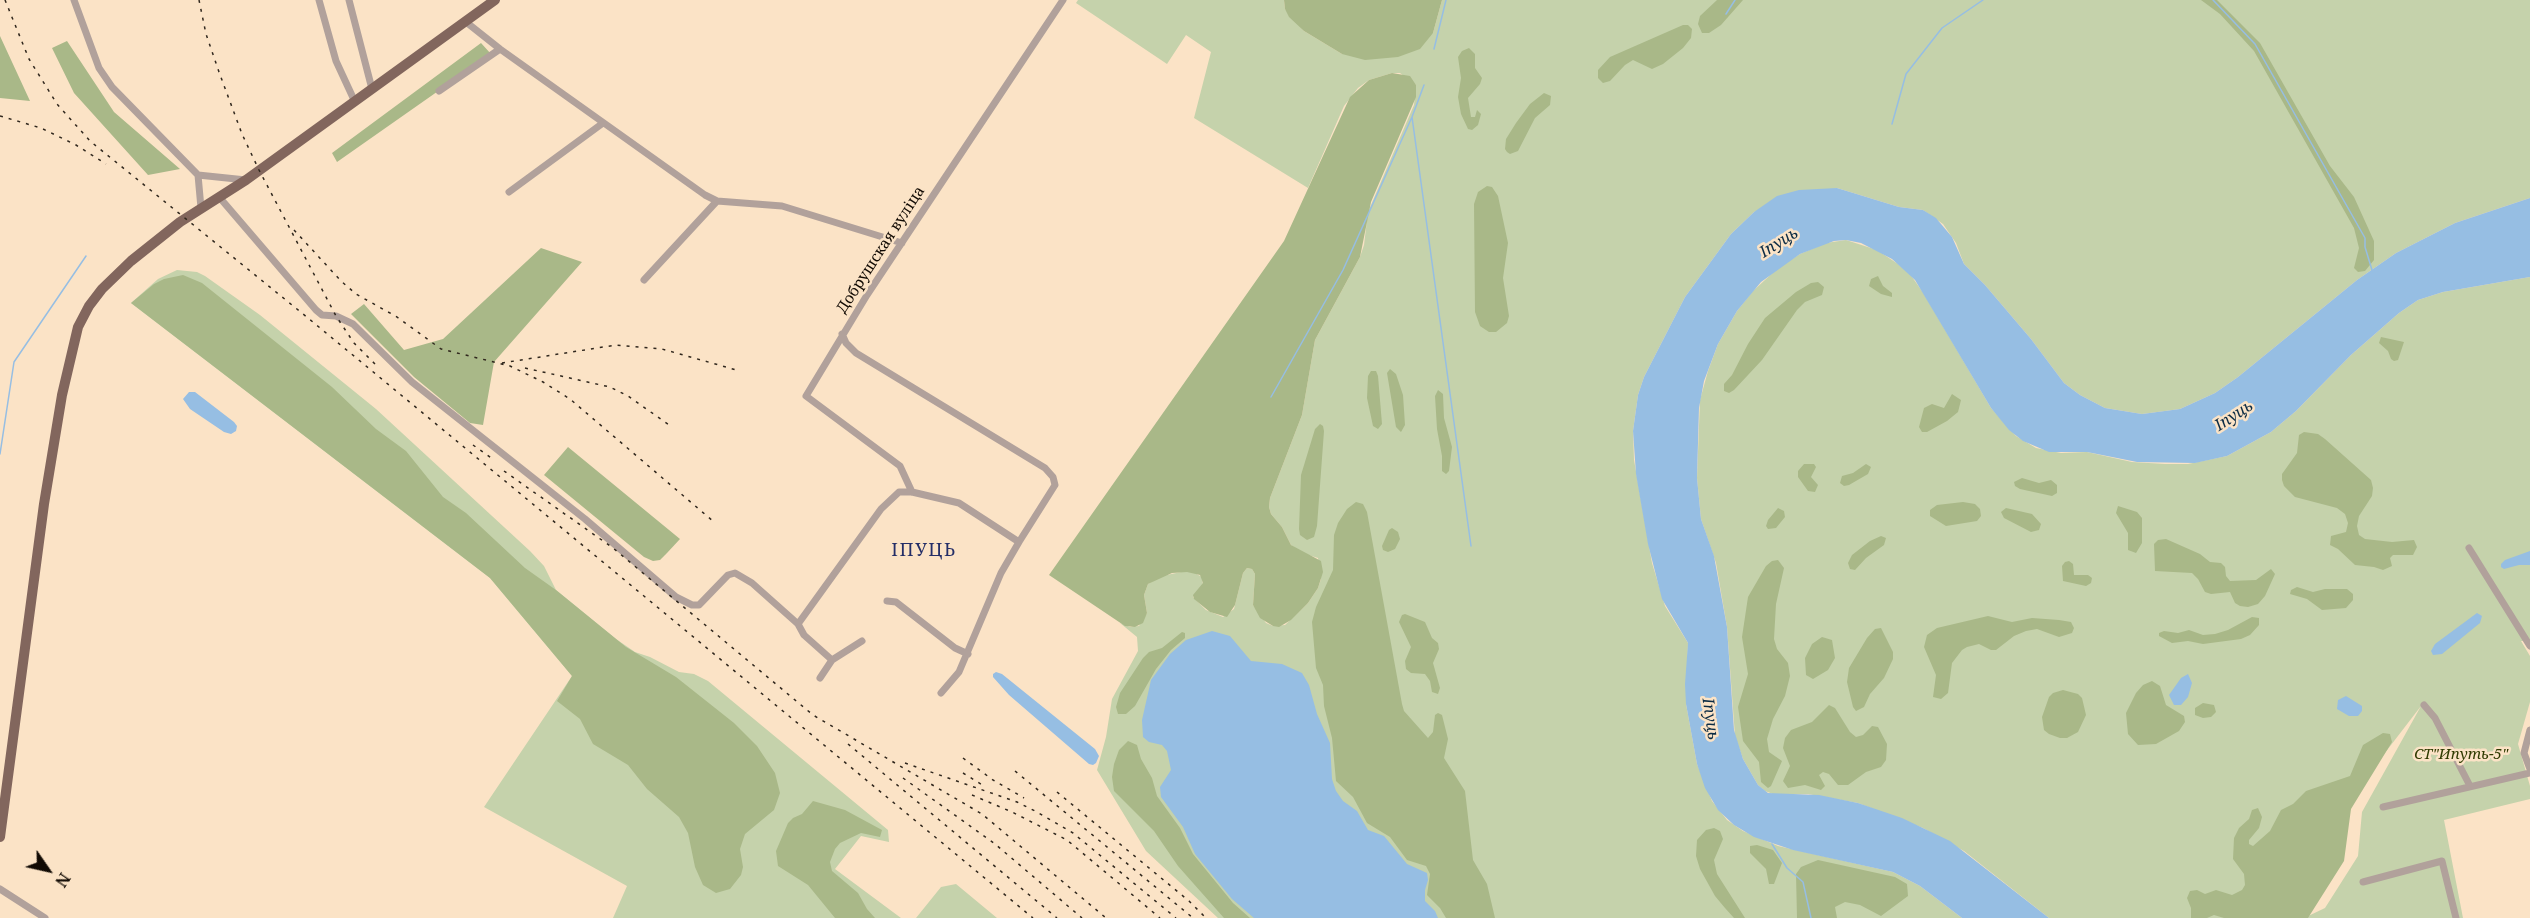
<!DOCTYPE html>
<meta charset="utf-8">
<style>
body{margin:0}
#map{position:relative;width:2530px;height:918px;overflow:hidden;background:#fbe3c6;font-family:"Noto Serif",serif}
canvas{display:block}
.north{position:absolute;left:18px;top:840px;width:60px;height:60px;-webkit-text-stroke:4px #fbe3c6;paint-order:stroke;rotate:124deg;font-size:16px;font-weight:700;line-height:24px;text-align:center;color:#110a03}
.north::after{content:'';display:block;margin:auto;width:21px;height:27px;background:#110a03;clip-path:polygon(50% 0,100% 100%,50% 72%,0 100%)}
</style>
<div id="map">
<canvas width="2530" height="918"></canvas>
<div class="north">N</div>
</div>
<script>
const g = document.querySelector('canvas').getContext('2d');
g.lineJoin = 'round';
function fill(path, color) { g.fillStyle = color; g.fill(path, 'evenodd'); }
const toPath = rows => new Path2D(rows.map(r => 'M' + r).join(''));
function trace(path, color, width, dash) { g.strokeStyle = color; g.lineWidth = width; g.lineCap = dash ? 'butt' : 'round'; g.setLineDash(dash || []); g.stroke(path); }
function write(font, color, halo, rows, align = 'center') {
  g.font = font + ' "Noto Serif",serif'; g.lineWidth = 5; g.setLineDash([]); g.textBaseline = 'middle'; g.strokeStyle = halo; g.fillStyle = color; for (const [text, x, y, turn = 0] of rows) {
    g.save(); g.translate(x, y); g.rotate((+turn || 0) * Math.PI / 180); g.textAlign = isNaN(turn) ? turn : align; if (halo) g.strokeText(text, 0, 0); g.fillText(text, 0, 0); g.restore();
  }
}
const green = toPath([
 [1078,0,1284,0,1285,9,1304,31,1342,54,1433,33,1442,0,2530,0,2530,198,2455,223,2396,253,2357,280,2238,377,2215,393,2180,409,2142,414,2105,408,2080,395,2064,383,2031,339,1985,285,1964,264,1956,243,1943,224,1923,210,1899,207,1837,188,1754,212,1731,234,1685,297,1644,377,1638,395,1633,431,1634,460,1652,563,1665,606,1688,643,1686,704,1697,764,1712,801,1727,820,1743,831,1778,846,1893,872,1920,886,1962,918,1218,918,1146,851,1097,770,1106,737,1112,699,1138,651,1137,637,1120,623,1130,627,1139,626,1147,613,1144,595,1148,584,1162,576,1181,572,1193,572,1202,577,1203,585,1193,597,1206,610,1223,617,1234,609,1243,573,1247,568,1252,569,1255,574,1253,605,1266,623,1273,626,1285,625,1308,603,1318,588,1321,579,1318,558,1302,553,1291,545,1282,527,1271,514,1269,507,1270,498,1302,415,1315,340,1360,257,1364,245,1368,212,1414,105,1416,85,1400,73,1392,73,1369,80,1358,88,1344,106,1308,188,1194,118,1211,52,1186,35,1167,64,1076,3],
 [1846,240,1877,250,1898,264,1910,274,1924,294,1991,408,2016,436,2036,448,2061,453,2087,452,2132,462,2165,464,2188,464,2227,456,2271,432,2296,411,2351,355,2399,313,2418,300,2443,292,2530,277,2530,641,2521,641,2530,656,2530,702,2518,744,2530,786,2530,799,2444,820,2463,918,2304,918,2325,908,2358,856,2362,812,2421,706,2258,918,2049,918,1964,851,1923,828,1858,803,1808,794,1773,794,1765,791,1758,785,1743,759,1735,736,1727,627,1716,563,1701,519,1697,478,1700,400,1708,371,1718,344,1737,311,1753,291,1778,268,1800,254,1826,243],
 [177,270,197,272,205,276,260,315,376,409,530,551,544,566,556,590,616,639,635,652,650,657,679,672,694,674,708,681,888,830,889,842,861,836,835,869,901,918,613,918,627,886,484,807,572,676,490,578,131,303,158,279],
 [956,884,997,918,916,918,941,887]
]);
const forest = toPath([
 [1284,0,1442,0,1433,33,1420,49,1398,57,1365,60,1342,54,1304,31,1289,17,1285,9],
 [1717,0,1743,0,1721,25,1709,33,1702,33,1698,24,1700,16],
 [2201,0,2217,0,2260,43,2330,166,2354,197,2374,241,2374,260,2365,271,2358,272,2354,268,2359,248,2354,228,2254,51,2220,14],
 [1683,25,1688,25,1692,29,1691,38,1683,48,1663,64,1652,69,1633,60,1625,65,1610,81,1603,83,1598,78,1598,70,1610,57],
 [0,36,30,101,0,98],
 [67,41,114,112,180,169,148,175,74,93,52,48],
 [481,43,491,54,337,162,332,153],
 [1469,48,1475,54,1475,68,1482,78,1480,84,1468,98,1471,117,1475,117,1477,110,1481,114,1478,125,1472,130,1468,129,1461,114,1458,97,1461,78,1458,57,1462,51],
 [1392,73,1410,76,1416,85,1416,97,1371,202,1360,257,1315,340,1302,415,1270,498,1269,507,1271,514,1282,527,1291,545,1321,561,1323,572,1318,588,1308,603,1291,620,1279,627,1273,626,1260,618,1253,605,1255,574,1252,569,1247,568,1243,573,1235,605,1227,617,1210,612,1194,599,1193,595,1203,583,1200,575,1187,572,1172,573,1148,584,1144,595,1147,613,1143,623,1135,627,1125,626,1049,575,1284,241,1350,97,1369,80],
 [1544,93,1551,96,1550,105,1535,118,1518,151,1510,154,1507,152,1505,149,1506,139,1516,123,1530,104],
 [1487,186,1492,187,1498,196,1508,243,1503,278,1509,316,1507,323,1496,332,1489,332,1480,326,1475,312,1474,204,1478,192],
 [541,248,582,262,494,362,483,425,470,423,414,377,351,314,364,304,404,350,443,339],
 [183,275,202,283,332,387,376,429,406,451,443,497,466,513,525,568,556,590,626,647,676,677,734,723,757,746,775,773,780,793,774,810,745,834,740,849,743,867,741,875,730,889,716,893,703,885,695,867,688,833,679,817,647,789,628,765,593,744,580,719,557,701,572,676,490,578,131,303,154,284,164,279],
 [1878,276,1883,286,1892,293,1892,297,1881,294,1869,286,1871,279],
 [1818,282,1824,287,1822,295,1805,302,1797,310,1762,360,1734,390,1729,393,1724,391,1724,384,1732,375,1748,344,1765,318,1796,292,1811,283],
 [2381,337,2404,342,2398,360,2394,361,2391,359,2388,351,2379,343],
 [1390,369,1396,374,1403,395,1405,425,1401,432,1396,427,1387,373],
 [1371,371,1376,371,1378,376,1382,424,1378,429,1373,426,1367,398,1368,376],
 [1438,390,1443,394,1444,418,1452,447,1449,471,1446,474,1442,471,1442,456,1437,429,1435,396],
 [1952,394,1961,400,1958,412,1947,421,1927,432,1922,432,1919,427,1924,408,1932,404,1944,408],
 [1320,424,1323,426,1324,431,1317,526,1314,537,1307,540,1300,535,1299,529,1301,475,1315,429],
 [2304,432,2318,434,2325,439,2371,480,2373,488,2372,496,2359,516,2357,526,2359,535,2365,539,2392,542,2414,540,2417,547,2413,555,2393,555,2390,558,2392,566,2383,570,2374,567,2355,565,2338,549,2330,545,2331,536,2346,532,2348,523,2345,514,2337,508,2295,497,2284,486,2282,480,2282,474,2297,453,2299,435],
 [568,447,680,539,667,553,660,560,653,561,644,557,544,475],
 [1804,464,1814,464,1816,467,1811,477,1818,485,1815,492,1808,491,1798,477,1798,471],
 [1866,464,1871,467,1868,474,1849,485,1844,486,1840,483,1842,476,1853,473],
 [2022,478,2039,483,2051,480,2057,485,2057,493,2052,496,2020,489,2015,486,2014,482],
 [1356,502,1363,504,1367,512,1402,704,1404,711,1428,738,1433,732,1435,715,1438,713,1442,715,1448,739,1444,758,1465,791,1473,860,1487,884,1495,918,1446,918,1440,908,1427,895,1430,874,1426,866,1407,860,1390,837,1367,823,1353,797,1336,781,1332,738,1324,706,1323,685,1316,668,1312,622,1316,607,1333,570,1334,535,1338,523,1347,509],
 [1963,502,1975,504,1980,509,1981,516,1977,521,1946,526,1930,516,1930,510,1937,505],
 [2118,506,2137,512,2142,518,2142,543,2136,553,2128,550,2128,533,2116,513],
 [1778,508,1784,511,1785,517,1776,528,1768,529,1766,526,1768,520],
 [2006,508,2032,514,2041,524,2039,530,2031,532,2004,518,2001,512],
 [1392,528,1398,532,1400,539,1395,549,1388,552,1383,550,1382,546,1389,530],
 [1881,536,1886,538,1884,545,1866,558,1855,570,1850,569,1848,563,1852,555,1870,541],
 [2166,539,2200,554,2210,562,2221,563,2225,567,2226,576,2230,581,2256,580,2271,569,2275,574,2265,596,2258,604,2248,607,2240,606,2235,603,2230,592,2211,594,2205,592,2198,579,2192,573,2155,571,2154,544,2158,540],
 [1778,560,1784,568,1776,604,1774,639,1777,649,1788,663,1790,676,1785,696,1773,719,1767,739,1769,752,1782,761,1771,786,1768,788,1761,782,1759,762,1743,741,1738,707,1748,674,1742,637,1748,597,1766,566,1772,561],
 [2069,561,2073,564,2074,575,2088,575,2092,578,2091,583,2086,586,2063,581,2062,566,2065,562],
 [2297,587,2313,592,2325,589,2347,589,2353,594,2353,600,2346,608,2322,610,2307,599,2290,594,2291,590],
 [1405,614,1425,622,1432,638,1438,643,1439,649,1433,663,1440,688,1438,694,1432,692,1430,681,1425,674,1411,673,1406,669,1405,661,1411,647,1399,622,1402,615],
 [1988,616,2012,622,2032,618,2059,620,2071,622,2074,628,2072,633,2059,637,2037,629,2026,631,2014,636,1996,650,1991,650,1979,644,1967,647,1962,650,1952,663,1948,693,1941,699,1933,697,1936,675,1924,647,1927,635,1937,628],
 [2252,617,2259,618,2259,625,2250,635,2241,639,2203,644,2188,641,2172,643,2159,636,2159,633,2164,631,2178,633,2189,630,2203,635,2215,634,2228,630],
 [1881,628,1893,652,1893,659,1884,678,1870,694,1864,707,1856,711,1853,707,1847,682,1849,668,1867,638,1875,629],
 [1182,632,1185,633,1185,638,1171,650,1156,669,1135,706,1126,714,1118,714,1116,707,1120,693,1143,658,1149,652,1162,648],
 [1822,637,1832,640,1835,658,1828,670,1813,679,1806,675,1805,658,1812,644],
 [2152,681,2160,686,2166,705,2184,716,2185,722,2179,731,2156,744,2138,745,2128,734,2126,713,2136,693,2143,685],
 [2063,690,2078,694,2082,698,2086,715,2078,732,2067,738,2060,738,2049,734,2044,730,2042,717,2049,697,2053,693],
 [2203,703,2214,705,2216,712,2211,717,2203,718,2195,715,2195,708],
 [1829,705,1835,708,1850,732,1856,737,1863,735,1872,726,1878,727,1887,744,1886,760,1881,767,1866,772,1848,785,1838,785,1829,774,1823,772,1819,775,1825,786,1821,790,1805,785,1788,788,1783,781,1790,766,1783,748,1785,738,1791,730,1812,722],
 [2383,733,2390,734,2392,742,2351,809,2344,861,2308,918,2224,918,2214,915,2207,918,2191,918,2191,908,2187,898,2190,891,2197,890,2205,894,2216,890,2232,895,2242,890,2245,885,2244,874,2233,859,2234,838,2239,828,2249,819,2252,810,2258,808,2262,817,2259,828,2249,840,2249,844,2253,846,2270,831,2281,810,2293,804,2306,791,2350,776,2363,745],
 [1128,741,1137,745,1141,759,1152,778,1157,796,1180,828,1193,854,1233,903,1250,918,1224,918,1178,866,1154,831,1114,791,1112,777,1114,764,1119,750],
 [813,801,845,810,882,830,880,837,861,833,840,843,835,849,830,862,832,871,858,893,867,909,875,918,835,918,808,885,778,866,776,851,788,823,793,818,802,814],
 [1714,828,1720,831,1723,839,1714,860,1717,874,1745,918,1734,918,1725,908,1715,896,1700,869,1696,856,1697,840,1706,830],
 [1757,845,1773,850,1782,863,1774,884,1769,884,1766,869,1750,853,1750,846],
 [1818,860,1895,877,1907,884,1908,896,1881,916,1860,905,1845,902,1835,907,1837,918,1797,918,1796,874,1801,867]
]);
const water = toPath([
 [1837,188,1899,207,1923,210,1936,218,1952,237,1964,264,1985,285,2031,339,2064,383,2080,395,2105,408,2142,414,2180,409,2215,393,2238,377,2357,280,2396,253,2455,223,2530,198,2530,277,2443,292,2418,300,2399,313,2351,355,2296,411,2271,432,2227,456,2195,463,2137,462,2087,452,2049,452,2023,441,2009,430,1991,408,1915,280,1892,259,1861,243,1846,240,1834,241,1800,254,1761,282,1737,311,1718,344,1704,381,1699,408,1697,478,1701,519,1714,556,1727,627,1734,730,1743,759,1758,785,1768,793,1819,795,1858,803,1902,818,1950,841,2049,918,1962,918,1920,886,1893,872,1793,850,1754,837,1734,825,1718,810,1705,788,1697,764,1686,704,1685,684,1688,643,1662,599,1648,544,1636,474,1633,431,1638,395,1644,377,1685,297,1731,234,1754,212,1777,196,1799,190],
 [189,392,195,392,234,422,237,426,236,431,231,434,224,432,190,409,183,399],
 [2530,551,2530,565,2519,565,2504,569,2501,567,2501,564,2505,560],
 [2477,613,2482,616,2480,623,2442,654,2433,655,2431,651,2435,644],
 [1212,631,1230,636,1251,661,1282,664,1302,673,1309,685,1317,714,1330,743,1332,779,1336,791,1343,801,1357,811,1368,830,1384,836,1407,864,1427,873,1428,880,1425,890,1425,901,1435,911,1438,918,1254,918,1232,899,1195,854,1183,827,1161,797,1160,787,1171,770,1167,751,1162,745,1149,742,1143,737,1142,720,1151,680,1170,654,1186,640],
 [996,672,1002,674,1095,749,1099,756,1096,763,1093,765,1089,764,1009,695,993,677,993,674],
 [2188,674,2192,683,2188,697,2181,705,2174,705,2169,695,2181,678],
 [2346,696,2362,706,2362,711,2358,716,2349,716,2337,709,2338,700]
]);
const stream = toPath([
 [2213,0,2255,44,2365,238,2365,247,2372,270],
 [1726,14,1735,0],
 [1434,49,1446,0],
 [1412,117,1471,546],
 [1892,124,1906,74,1942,28,1983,0],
 [1271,397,1343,270,1412,117,1424,85],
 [0,454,14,362,86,256],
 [1772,844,1787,868,1803,882,1811,918]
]);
const street = toPath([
 [74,0,99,68,112,87,198,175,201,208],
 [319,0,336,61,355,102],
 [349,0,372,89],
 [466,22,500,49,705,195,717,201,782,206,902,243],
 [439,91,500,49],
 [198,175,246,180],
 [509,192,603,123],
 [220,198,316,310,322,315,336,316,353,324,412,382,585,519,676,597,692,605,699,605,728,575,735,573,752,583,798,624,804,635,832,660,862,641],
 [644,280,717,201],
 [912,492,900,466,806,396,867,295,1063,0],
 [2469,548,2530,646],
 [887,601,896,602,955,648,968,654],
 [798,624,881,509,899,492,912,492,959,503,1019,542,1055,485,1053,477,1045,468,856,353,846,343,842,334],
 [820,678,832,660],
 [941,693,959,672,1001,573,1019,542],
 [2424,705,2435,718,2470,786],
 [2530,730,2524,753,2530,769],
 [2383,807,2530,773],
 [2363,882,2442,861,2456,918],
 [0,889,45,918]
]);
const primary = toPath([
 [0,837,44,504,62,395,78,327,89,306,102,289,131,261,180,222,246,180,495,0]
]);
const rail = toPath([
 [5,0,29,59,57,104,90,141,308,318,1033,918],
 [199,0,206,34,219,72,242,134,259,170,336,316,354,343,379,368],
 [0,116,41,128,76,145,106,164],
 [294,230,341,281,356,294,397,317,441,349,510,366,543,382,570,399,714,522],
 [502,363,616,345,662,349,740,371],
 [525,368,610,387,628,396,672,427],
 [473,445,494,460],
 [504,471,613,548,813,715,982,814,1106,918],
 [848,744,1057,918],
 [963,758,993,780,1024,798],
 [905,763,1017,802,1037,812,1073,833,1176,918],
 [1015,771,1193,918],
 [963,773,984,786],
 [903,778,995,844,1082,918],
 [1057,792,1189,901,1206,918],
 [972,795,1012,812,1067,840,1160,918]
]);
const streetNames = [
 ["Добрушская вуліца",881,250,-57]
];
const parkNames = [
 ["СТ\"Ипуть-5\"",2461,755]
];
const waterNames = [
 ["Іпуць",1779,243,-32],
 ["Іпуць",2234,416,-33],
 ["Іпуць",1710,719,82]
];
const quarterNames = [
 ["ІПУЦЬ",924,551]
];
fill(green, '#c5d2ab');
fill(forest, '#a9b888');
fill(water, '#96bee3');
trace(stream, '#96bee3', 1.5);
trace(street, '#b1a19b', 7);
trace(primary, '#82665d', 10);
trace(rail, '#30271d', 1.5, [3, 6]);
write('15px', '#110a03', '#fbe3c6', streetNames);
write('italic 15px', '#2f3b01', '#fbe3c6', parkNames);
write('italic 16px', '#0c2c45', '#fbe3c6', waterNames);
g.letterSpacing = '1.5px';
write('18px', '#242e67', '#fbe3c6', quarterNames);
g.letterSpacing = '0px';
</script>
